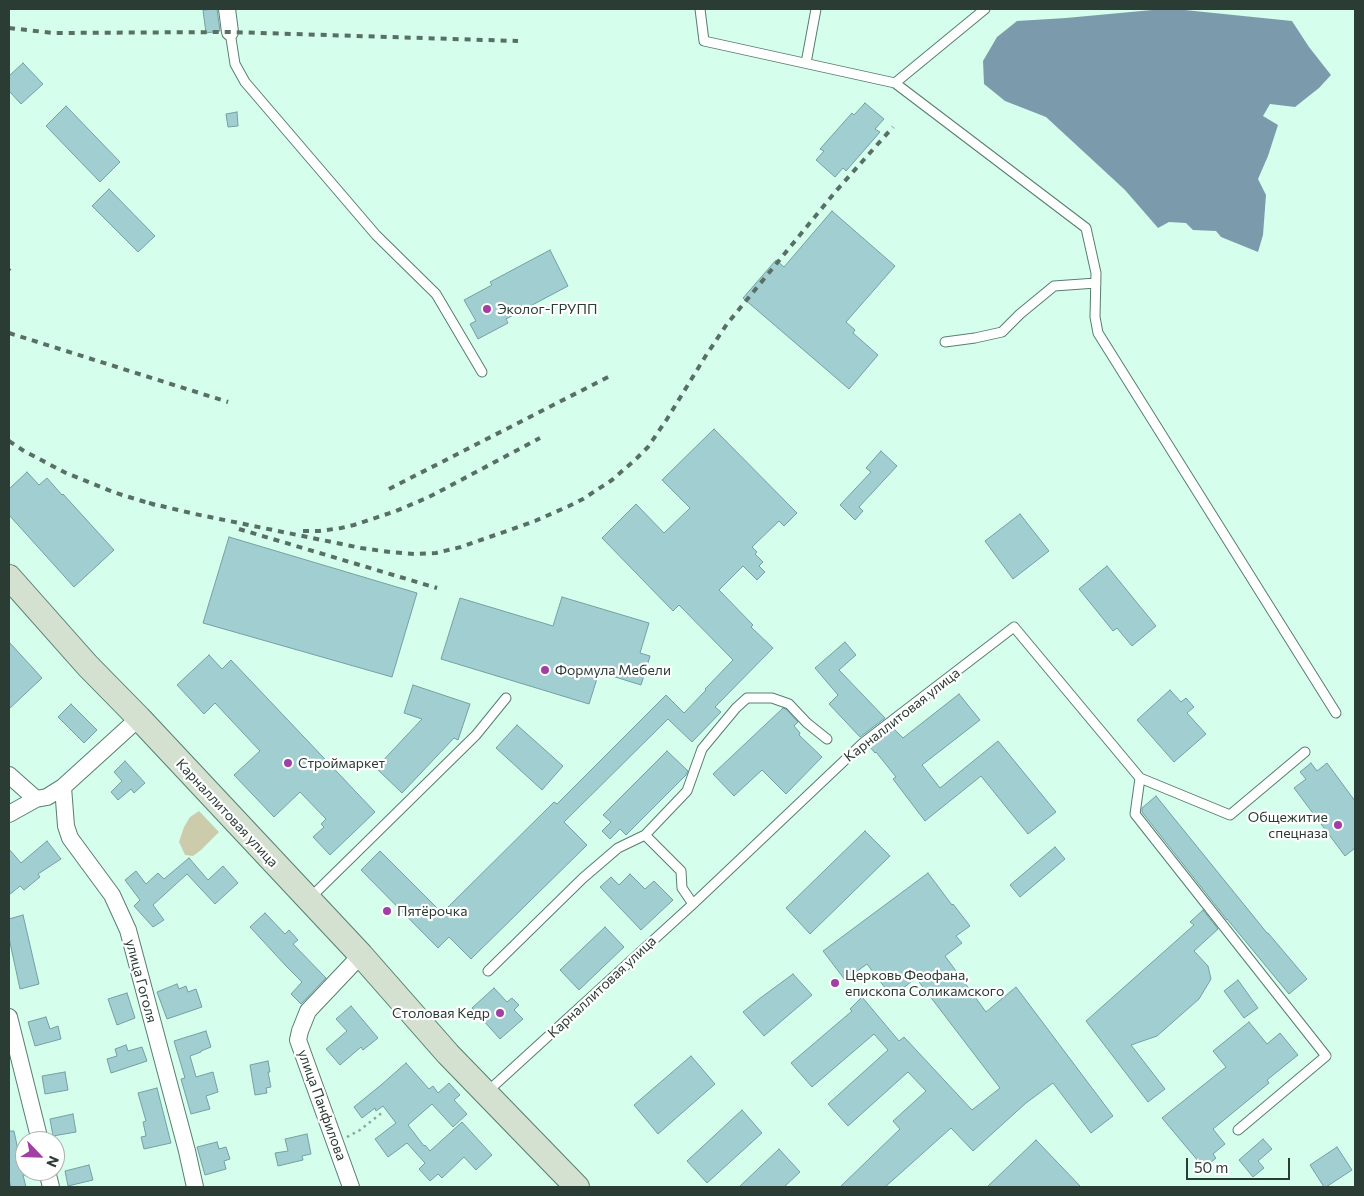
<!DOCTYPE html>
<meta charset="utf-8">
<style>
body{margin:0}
#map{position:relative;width:1364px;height:1196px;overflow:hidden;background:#d5feed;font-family:Commissioner,sans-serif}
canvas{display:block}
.frame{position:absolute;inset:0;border:10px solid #2b3c35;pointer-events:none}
.north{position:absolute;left:15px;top:1131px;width:50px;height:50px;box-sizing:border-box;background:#fff;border:1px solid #aab1ae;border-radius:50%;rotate:114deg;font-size:14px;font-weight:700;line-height:20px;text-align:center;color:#2b3c35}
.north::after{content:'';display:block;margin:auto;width:18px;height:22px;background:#a23fa6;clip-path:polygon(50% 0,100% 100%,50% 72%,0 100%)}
.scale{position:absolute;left:1186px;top:1158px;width:104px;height:22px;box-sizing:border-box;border:2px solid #2b3c35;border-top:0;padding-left:6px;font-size:15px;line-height:18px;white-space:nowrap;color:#2b3c35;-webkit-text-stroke:4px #fff;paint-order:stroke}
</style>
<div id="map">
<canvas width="1364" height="1196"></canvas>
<div class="frame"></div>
<div class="north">N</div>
<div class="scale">50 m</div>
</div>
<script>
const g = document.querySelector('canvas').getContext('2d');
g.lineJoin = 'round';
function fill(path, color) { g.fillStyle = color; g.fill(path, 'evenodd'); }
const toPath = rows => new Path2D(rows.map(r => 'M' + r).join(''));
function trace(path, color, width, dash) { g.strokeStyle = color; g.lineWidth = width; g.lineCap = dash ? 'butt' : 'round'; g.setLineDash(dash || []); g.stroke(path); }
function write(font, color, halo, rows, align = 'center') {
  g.font = font + ' Commissioner,sans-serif'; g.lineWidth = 4.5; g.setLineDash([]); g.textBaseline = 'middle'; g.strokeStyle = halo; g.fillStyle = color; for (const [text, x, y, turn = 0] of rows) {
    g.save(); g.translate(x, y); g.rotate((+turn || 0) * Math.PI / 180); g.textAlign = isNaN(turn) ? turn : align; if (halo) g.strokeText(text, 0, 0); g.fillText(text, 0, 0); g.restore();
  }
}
const green = toPath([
 [199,811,219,832,201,850,193,856,185,855,179,842,184,827,190,817]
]);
const water = toPath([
 [1163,9,1175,9,1292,21,1309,47,1331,75,1319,88,1295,107,1270,104,1263,116,1278,125,1268,156,1258,179,1266,195,1263,235,1258,252,1221,237,1216,231,1193,230,1186,223,1169,222,1158,228,1125,190,1046,117,1005,101,984,84,983,61,997,37,1017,21,1066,18]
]);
const building = toPath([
 [217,9,220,31,206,33,203,10,217,9],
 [23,63,43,84,21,104,9,91,9,76,23,63],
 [865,103,884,119,875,129,880,132,846,171,843,168,835,177,816,160,824,151,820,149,852,113,854,115,865,103],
 [66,106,120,162,100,182,46,126,66,106],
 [237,112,238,126,228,127,226,114,237,112],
 [109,189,155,236,138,252,92,206,109,189],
 [832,211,895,266,846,322,855,330,853,333,878,355,849,389,743,298,776,260,784,267,832,211],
 [550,250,568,286,506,319,508,323,478,339,470,324,476,321,464,300,492,285,490,282,550,250],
 [714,429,797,513,784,526,779,521,752,547,757,552,755,554,763,562,759,566,765,572,757,580,743,566,719,590,753,625,751,627,773,648,715,707,721,712,692,742,668,719,564,822,587,845,471,959,449,937,438,948,361,870,380,851,442,913,554,802,557,804,666,695,684,713,706,690,705,689,733,660,679,605,673,611,602,538,636,504,664,533,690,508,662,480,714,429],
 [881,451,897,466,859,507,863,511,855,520,840,505,871,472,866,468,881,451],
 [27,472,39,485,47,478,62,495,63,494,114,550,74,587,9,515,9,489,27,472],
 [1020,514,1049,551,1013,579,985,541,1020,514],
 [229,537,417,593,392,677,203,623,229,537],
 [1107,566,1156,626,1132,646,1117,628,1113,631,1079,589,1107,566],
 [562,597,649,623,640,653,650,656,641,685,599,672,589,704,441,659,460,598,553,626,562,597],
 [9,642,42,678,9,709,9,642],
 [845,642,856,655,839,670,885,718,860,737,829,704,838,695,815,668,845,642],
 [209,655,222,669,231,660,375,812,330,855,313,837,324,827,321,824,326,819,300,792,274,817,234,775,260,751,215,703,204,714,177,685,209,655],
 [413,685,470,704,458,740,454,738,402,793,376,768,422,719,404,713,413,685],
 [1170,690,1181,702,1186,698,1194,707,1187,713,1206,734,1174,762,1137,720,1170,690],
 [959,694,980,720,922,765,940,788,998,741,1056,812,1028,834,981,776,925,821,893,779,896,777,876,752,875,753,869,746,893,728,903,738,959,694],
 [71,704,97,730,84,743,58,717,71,704],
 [783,708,786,709,798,722,794,726,800,733,799,735,822,757,786,794,762,770,734,796,713,774,783,708],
 [517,725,563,766,542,790,496,748,517,725],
 [667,751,688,771,686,775,626,835,620,829,610,839,602,831,611,822,603,815,667,751],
 [125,761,145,783,134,793,131,789,118,800,111,792,122,781,114,772,125,761],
 [1311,763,1317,771,1327,763,1355,801,1355,848,1345,856,1294,788,1306,779,1300,772,1311,763],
 [1156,796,1267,933,1268,933,1307,979,1289,994,1227,919,1227,920,1142,812,1142,808,1156,796],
 [865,831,890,856,810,934,786,908,865,831],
 [47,841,61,859,38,874,40,877,24,890,20,886,9,895,9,849,21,863,47,841],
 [1055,847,1065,859,1020,897,1010,885,1055,847],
 [189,858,208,880,223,866,238,883,215,904,187,874,153,905,164,920,153,927,134,906,140,900,125,880,136,871,146,884,158,873,164,879,189,858],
 [928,873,952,905,953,904,970,926,956,936,962,943,945,956,986,1012,1016,987,1113,1116,1091,1133,1053,1083,1026,1103,973,1151,951,1128,885,1187,840,1187,900,1129,893,1121,926,1091,908,1072,848,1126,828,1104,888,1050,874,1034,812,1087,791,1063,852,1011,850,1009,862,997,899,1041,904,1037,972,1110,1000,1088,916,978,892,997,867,964,845,980,823,951,928,873],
 [630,874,645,889,654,881,673,900,641,930,600,887,611,877,619,885,630,874],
 [1203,910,1218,929,1194,951,1208,966,1211,979,1199,999,1157,1036,1131,1045,1165,1089,1148,1102,1086,1021,1194,925,1190,922,1203,910],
 [265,913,285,934,289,930,298,940,293,944,326,978,301,1004,291,994,302,982,286,966,250,927,265,913],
 [23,915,39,984,20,989,9,938,9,919,23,915],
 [605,927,624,947,579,990,560,970,605,927],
 [793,974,812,995,764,1036,743,1012,759,999,793,974],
 [1238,980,1258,1008,1244,1018,1224,991,1238,980],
 [177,984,179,989,186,986,188,992,196,989,202,1007,167,1019,157,992,177,984],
 [494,988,507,1002,512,998,519,1005,514,1010,523,1019,500,1039,472,1008,494,988],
 [127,993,135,1018,117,1025,108,999,127,993],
 [351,1006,378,1038,363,1050,361,1047,340,1065,326,1049,347,1031,336,1019,351,1006],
 [46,1017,50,1029,58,1026,61,1039,35,1046,28,1022,46,1017],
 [1249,1022,1267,1044,1280,1033,1298,1055,1267,1080,1269,1083,1213,1129,1225,1144,1213,1154,1216,1158,1204,1168,1162,1118,1226,1067,1213,1051,1249,1022],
 [206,1031,211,1047,201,1051,201,1052,190,1056,196,1077,213,1072,218,1092,206,1096,210,1109,191,1114,181,1079,185,1078,174,1041,206,1031],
 [126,1045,128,1051,142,1047,147,1061,111,1073,107,1059,117,1056,115,1049,126,1045],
 [691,1056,715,1084,658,1134,634,1105,691,1056],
 [268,1061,270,1072,268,1072,271,1087,266,1088,267,1093,255,1095,250,1065,268,1061],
 [406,1063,429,1089,433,1086,438,1093,449,1083,460,1095,454,1100,467,1114,453,1127,432,1104,408,1125,424,1146,425,1145,430,1151,462,1122,492,1155,476,1170,464,1157,442,1178,438,1174,430,1181,419,1169,425,1163,407,1143,388,1157,375,1139,396,1123,383,1106,376,1111,375,1108,362,1118,354,1107,381,1085,406,1063],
 [65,1072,68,1090,45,1094,42,1076,65,1072],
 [157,1088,171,1143,144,1149,141,1137,146,1136,143,1122,146,1121,138,1093,157,1088],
 [742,1110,762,1133,707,1183,687,1161,742,1110],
 [73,1114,76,1132,53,1136,50,1119,73,1114],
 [9,1131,14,1131,19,1155,25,1154,25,1175,23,1175,26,1187,11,1187,9,1180,9,1131],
 [307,1134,311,1154,302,1156,303,1160,278,1166,275,1153,288,1151,285,1139,307,1134],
 [1263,1139,1272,1149,1258,1161,1264,1168,1253,1177,1239,1160,1263,1139],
 [1036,1140,1081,1187,987,1187,1036,1140],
 [217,1142,219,1149,226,1147,230,1159,224,1161,226,1169,205,1175,197,1147,217,1142],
 [1337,1147,1352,1170,1326,1187,1324,1187,1310,1165,1337,1147],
 [779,1149,800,1172,784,1187,739,1187,779,1149],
 [89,1165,93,1180,68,1186,65,1171,89,1165]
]);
const path = toPath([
 [347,1137,360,1130,383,1112]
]);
const lane = toPath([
 [700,9,704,41,895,83,985,9],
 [230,32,235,64,245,82,376,235,436,294,482,372],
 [806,63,816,9],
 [895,83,1086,228,1096,273,1095,317,1098,333,1336,713],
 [945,342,975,338,1002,332,1020,314,1054,286,1096,283],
 [1140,778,1135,814,1326,1056,1238,1130],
 [645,835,681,871,682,888,693,904],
 [309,899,476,735,506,698],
 [488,971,583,878,618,848,645,835,687,791,702,749,736,708,747,698,772,698,789,704,807,723,827,739],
 [487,1092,693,904,864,742,1014,627,1140,778,1230,815,1305,752]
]);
const street = toPath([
 [227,9,230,32],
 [9,775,36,799],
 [63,787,66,826,70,838,112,895,128,930,187,1151,195,1187],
 [9,814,36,799,47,797,63,787,139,718],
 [9,1017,40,1141],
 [47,1171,51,1187],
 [351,1187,298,1040,300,1031,308,1011,361,955]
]);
const secondary = toPath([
 [9,577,87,665,139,718,361,955,448,1054,577,1187]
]);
const rail = toPath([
 [9,28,53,33,230,32,518,41],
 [9,270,10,271],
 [9,333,228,402],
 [9,441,24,451,66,473,116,493,155,505],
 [389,489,610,376],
 [149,503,195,514,361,548,390,552,414,554,436,553,461,547,535,521,569,506,583,499,612,480,636,459,648,447,667,419,705,357,727,324,836,191,893,127],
 [239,529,437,588],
 [303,531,319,531,341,528,354,525,396,511,429,497,540,438]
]);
const markers = [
 [487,309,5,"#a23fa6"],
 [545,670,5,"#a23fa6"],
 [288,763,5,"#a23fa6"],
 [1338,825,5,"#a23fa6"],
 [387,911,5,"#a23fa6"],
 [835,983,5,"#a23fa6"],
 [500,1013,5,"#a23fa6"]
];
const poiNames = [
 ["Эколог-ГРУПП",497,309],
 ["Формула Мебели",555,670],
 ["Строймаркет",298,763],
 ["Общежитие",1328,817,"right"],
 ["спецназа",1328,833,"right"],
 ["Пятёрочка",397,911],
 ["Церковь Феофана,",845,975],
 ["епископа Соликамского",845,991],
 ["Столовая Кедр",490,1013,"right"]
];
const streetNames = [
 ["Карналлитовая улица",902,715,-38],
 ["Карналлитовая улица",227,813,47],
 ["улица Гоголя",141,981,75],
 ["Карналлитовая улица",602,987,-43],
 ["улица Панфилова",322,1105,70]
];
fill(green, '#ccccad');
fill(water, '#7b9bac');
fill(building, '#a1ced1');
trace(building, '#74a0a2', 1);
trace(lane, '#587e70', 11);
trace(street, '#587e70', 18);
trace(secondary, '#587e70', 26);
trace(path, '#89a79b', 2.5, [2.5, 4]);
trace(lane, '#fff', 9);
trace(street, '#fff', 16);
trace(secondary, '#d5e1d0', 24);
trace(rail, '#586f65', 4, [6, 6]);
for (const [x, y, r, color] of markers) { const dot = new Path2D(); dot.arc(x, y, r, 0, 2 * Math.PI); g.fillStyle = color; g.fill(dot); trace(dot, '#fff', 2); }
write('14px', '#2b3c35', '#fff', poiNames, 'left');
write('14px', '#2b3c35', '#fff', streetNames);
</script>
